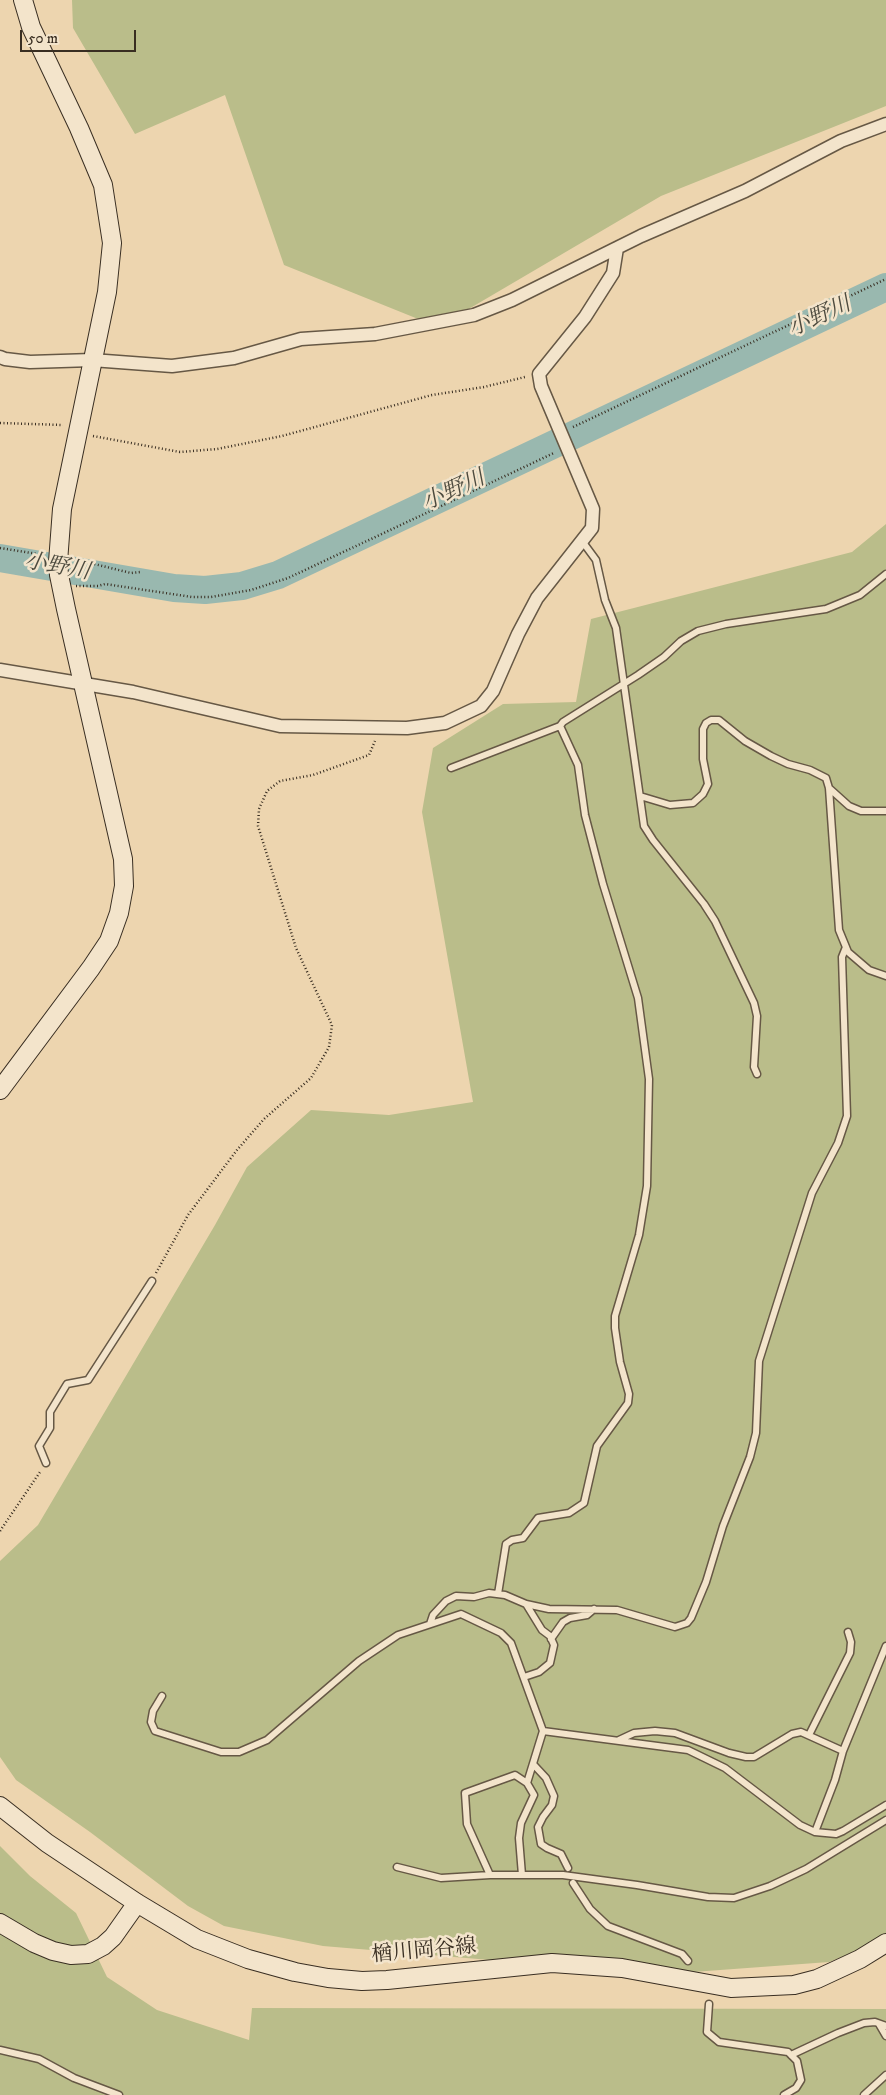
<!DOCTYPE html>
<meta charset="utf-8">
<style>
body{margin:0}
#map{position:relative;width:886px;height:2095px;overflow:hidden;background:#edd5af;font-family:"IM FELL DW Pica",serif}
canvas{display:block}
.scale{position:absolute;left:20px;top:30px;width:116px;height:22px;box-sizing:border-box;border:2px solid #392e22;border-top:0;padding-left:6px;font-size:15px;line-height:18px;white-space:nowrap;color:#392e22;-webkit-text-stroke:4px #f3e4cb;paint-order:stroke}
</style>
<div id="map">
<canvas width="886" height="2095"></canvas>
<div class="scale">50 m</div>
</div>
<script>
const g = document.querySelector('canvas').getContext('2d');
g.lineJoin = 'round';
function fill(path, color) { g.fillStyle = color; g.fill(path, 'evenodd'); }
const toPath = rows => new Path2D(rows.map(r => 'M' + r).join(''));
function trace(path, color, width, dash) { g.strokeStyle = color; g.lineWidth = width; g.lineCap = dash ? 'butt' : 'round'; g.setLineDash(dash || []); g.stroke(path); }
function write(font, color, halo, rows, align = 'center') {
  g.font = font + ' "IM FELL DW Pica","Noto Serif JP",serif'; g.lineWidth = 5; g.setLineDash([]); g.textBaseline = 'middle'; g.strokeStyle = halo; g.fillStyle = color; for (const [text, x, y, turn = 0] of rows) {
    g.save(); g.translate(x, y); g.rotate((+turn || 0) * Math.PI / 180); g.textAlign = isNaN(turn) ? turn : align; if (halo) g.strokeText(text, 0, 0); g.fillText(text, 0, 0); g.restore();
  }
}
const green = toPath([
 [72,0,886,0,886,106,661,196,438,327,284,265,225,95,135,134,73,28],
 [886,524,886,1939,829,1962,693,1972,538,1964,323,1946,224,1926,188,1906,90,1832,16,1780,0,1757,0,1561,38,1525,215,1225,247,1167,311,1110,389,1115,473,1102,422,812,433,748,503,704,576,702,591,619,852,552],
 [0,1846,30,1876,76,1913,107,1977,157,2010,249,2040,252,2008,886,2009,886,2095,0,2095]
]);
const river = toPath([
 [0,558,174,588,205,590,242,586,278,575,886,287]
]);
const path = toPath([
 [0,423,63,425],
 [573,427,886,279],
 [93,436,180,452,217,449,282,436,432,395,484,387,525,377],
 [0,548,44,555],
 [74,559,131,573,140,572],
 [76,586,98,586,105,584,192,597,211,597,251,590,288,578,554,453],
 [156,1273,188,1215,237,1150,264,1119,311,1078,329,1047,332,1025,296,948,258,826,259,809,267,791,280,781,313,775,369,755,375,741],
 [0,1531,40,1472]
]);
const lane = toPath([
 [582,541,596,560,605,600,616,628,644,826,653,840,704,904,715,921,754,1003,757,1016,754,1067,757,1074],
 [451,768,560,726],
 [829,788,849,806,861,811,886,811],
 [640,796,670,805,693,803,703,794,708,784,703,759,703,729,706,723,711,720,719,720,745,741,771,756,788,764,810,770,826,778,829,788,839,930,848,952,869,970,886,976],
 [46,1463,39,1446,50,1428,50,1412,67,1384,88,1380,152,1281],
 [498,1594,506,1544,512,1540,523,1538,538,1518,569,1513,584,1503,597,1446,628,1403,629,1394,620,1362,615,1328,615,1316,639,1235,647,1186,649,1079,638,998,603,884,585,815,578,765,560,726,563,722,638,675,664,657,681,641,698,631,726,624,826,609,860,595,886,574],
 [526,1604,549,1609,617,1610,675,1627,687,1623,691,1618,706,1582,723,1526,750,1457,756,1433,759,1361,812,1193,838,1143,847,1116,842,957,846,947],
 [430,1624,433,1615,446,1601,456,1596,474,1597,489,1593,505,1595,526,1604,542,1630,550,1636,554,1645,550,1663,539,1672,524,1677],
 [551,1639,563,1622,570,1618,587,1615,594,1609],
 [162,1696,153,1711,151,1722,155,1731,221,1752,239,1752,267,1740,359,1661,398,1635,461,1614,501,1633,511,1643,543,1731,527,1783],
 [543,1731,688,1750,725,1768,800,1825,815,1832,836,1834,843,1831,886,1805],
 [809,1735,850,1653,851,1642,848,1632],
 [619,1740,634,1733,655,1731,675,1733,729,1753,746,1757,754,1757,792,1734,801,1732,843,1751],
 [533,1764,546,1778,554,1796,552,1805,543,1817,538,1827,541,1844,547,1848,561,1854,568,1868],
 [815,1832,835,1780,843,1751,886,1646],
 [397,1867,441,1878,490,1875,563,1875,637,1885,708,1897,734,1898,770,1886,806,1869,886,1820],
 [490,1875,467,1824,465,1793,515,1775,527,1783,534,1795,521,1823,519,1838,522,1875],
 [573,1883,590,1909,608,1926,682,1954,688,1961],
 [709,2004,707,2032,719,2042,788,2052,797,2061,801,2080,796,2088,784,2095],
 [879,2024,886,2036],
 [0,2050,39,2059,74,2078,119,2095],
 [791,2055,838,2033,864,2023,875,2022,886,2026],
 [864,2095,886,2075]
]);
const street = toPath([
 [0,357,5,359,30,362,92,360,172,366,234,358,301,339,375,334,474,315,512,300,641,236,745,191,841,141,886,124],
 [0,670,133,692,280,726,407,728,445,723,481,706,493,691,518,634,537,598,592,528,593,509,541,386,539,374,585,317,613,273,617,248]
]);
const secondary = toPath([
 [0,1090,91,968,109,941,119,913,124,886,123,859,66,609,59,575,58,562,62,509,107,292,112,243,103,185,79,128,31,27,23,0],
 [0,1806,47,1843,137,1903,197,1939,248,1959,295,1972,328,1978,362,1981,387,1980,552,1963,622,1968,731,1988,794,1985,817,1979,860,1959,886,1943],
 [0,1923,34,1943,53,1951,71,1955,88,1954,103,1946,113,1937,137,1903]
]);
const streetNames = [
 ["楢川岡谷線",424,1952,-5]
];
const waterNames = [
 ["小野川",820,318,-25],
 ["小野川",454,492,-25],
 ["小野川",57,568,10]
];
fill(green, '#babd8a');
trace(river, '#99b8af', 28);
trace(lane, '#665845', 9);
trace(street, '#665845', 15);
trace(secondary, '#392e22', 20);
trace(path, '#392e22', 2.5, [1, 2.5]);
trace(lane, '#f3e4cb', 6);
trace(street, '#f3e4cb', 12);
trace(secondary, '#f3e4cb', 18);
write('21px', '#392e22', '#f3e4cb', streetNames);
write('italic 22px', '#4c4a3e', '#f3e4cb', waterNames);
</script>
